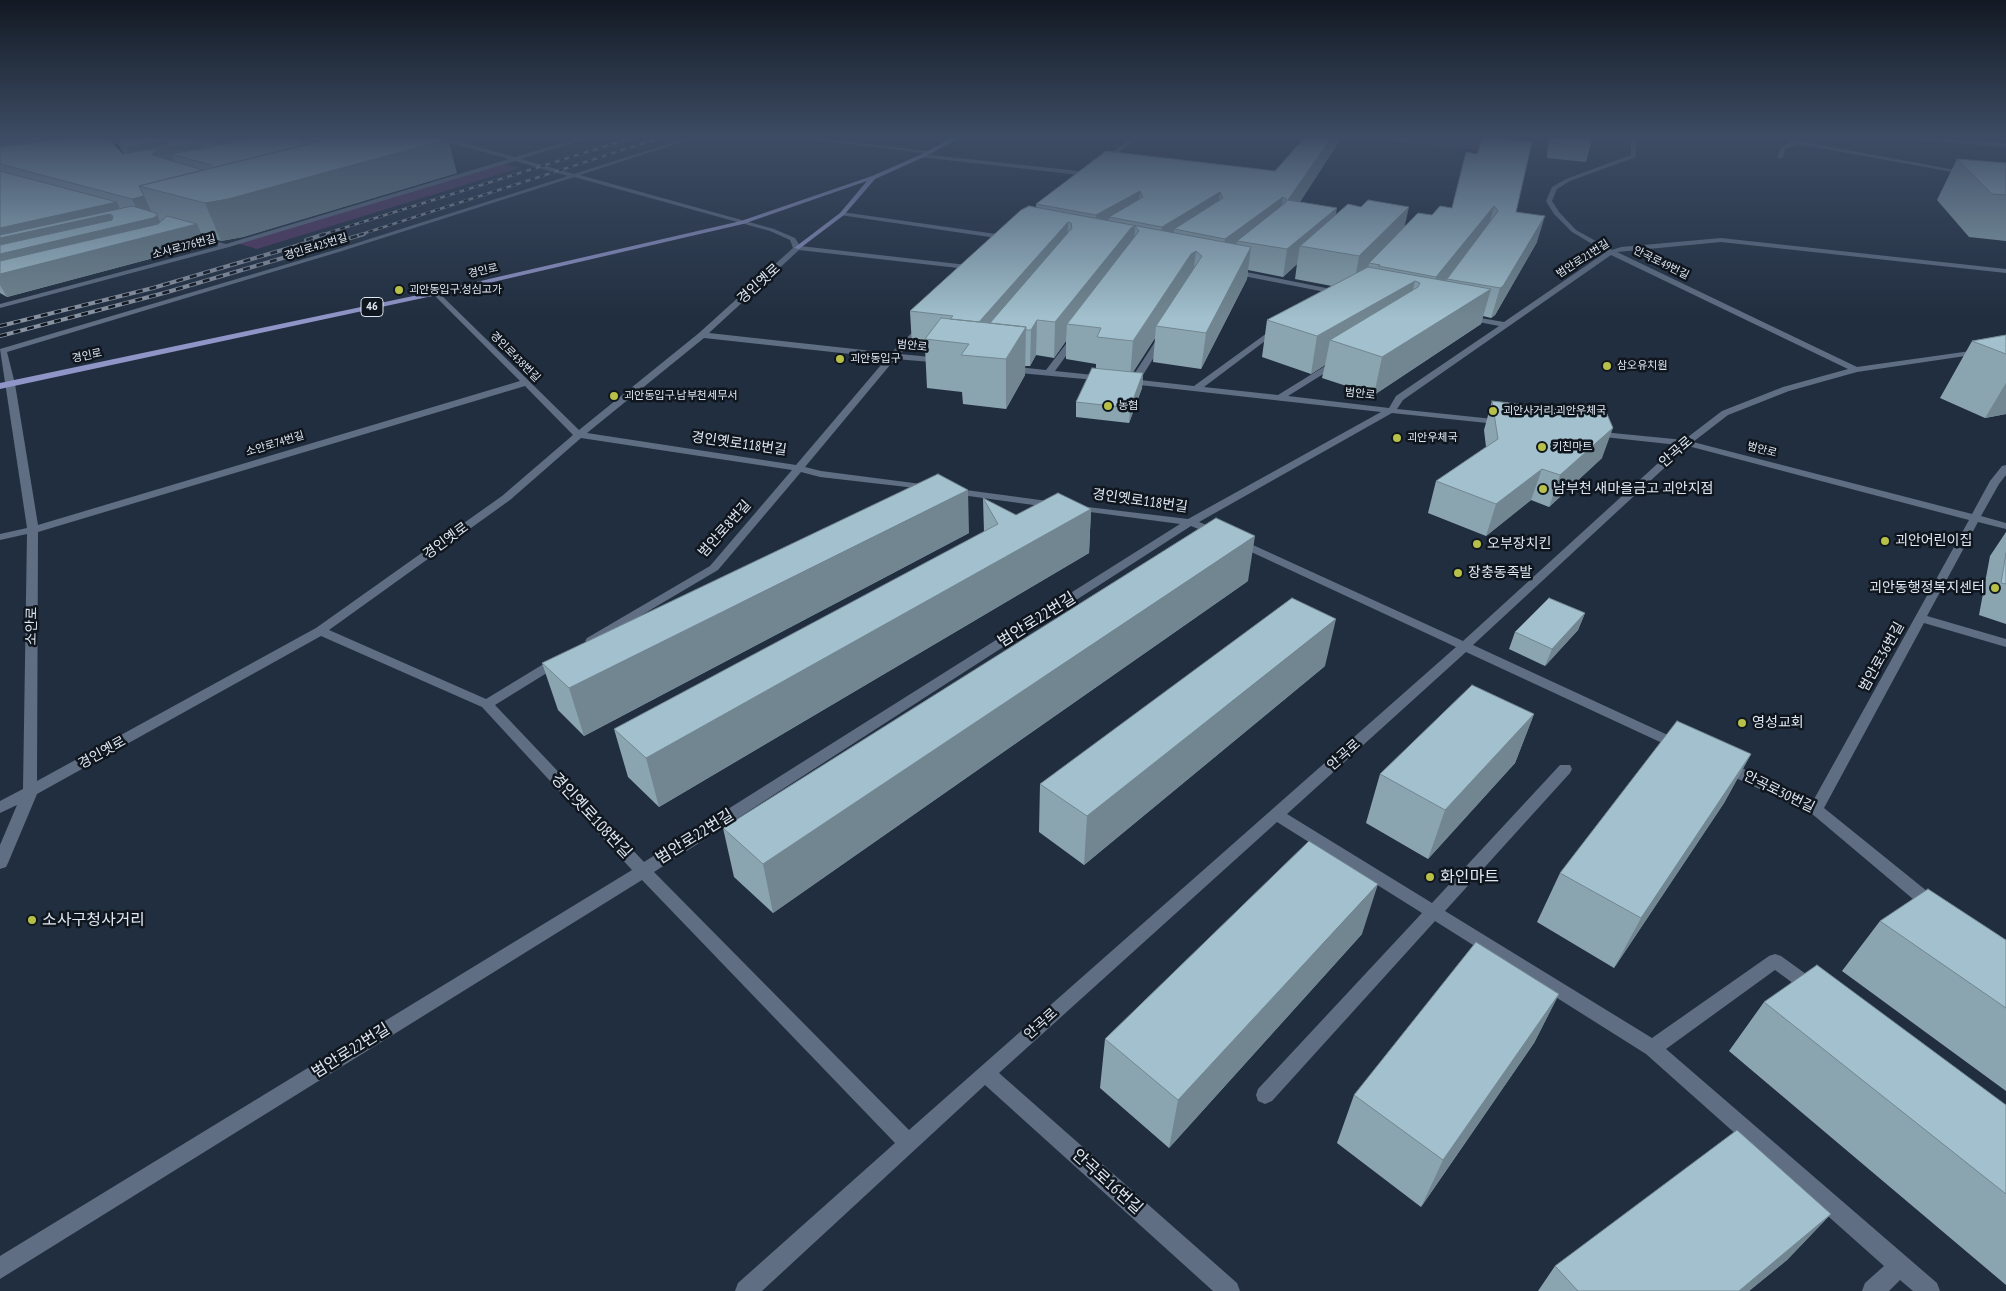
<!DOCTYPE html>
<meta charset="utf-8">
<style>
body{margin:0}
canvas{display:block;background:#212e40}
</style>
<canvas width="2006" height="1291"></canvas>
<script>
const g = document.querySelector('canvas').getContext('2d');
g.lineJoin = 'round';
function fill(path, color) { g.fillStyle = color; g.fill(path, 'evenodd'); }
const toPath = rows => new Path2D(rows.map(r => 'M' + r).join(''));
function trace(path, color, width, dash) { g.strokeStyle = color; g.lineWidth = width; g.lineCap = dash ? 'butt' : 'round'; g.setLineDash(dash || []); g.stroke(path); }
function write(font, color, halo, rows, align = 'center') {
  g.font = font + ' "PT Sans Narrow","Noto Sans KR",sans-serif'; g.lineWidth = 5; g.setLineDash([]); g.textBaseline = 'middle'; g.strokeStyle = halo; g.fillStyle = color; for (const [text, x, y, turn = 0] of rows) {
    g.save(); g.translate(x, y); g.rotate((+turn || 0) * Math.PI / 180); g.textAlign = isNaN(turn) ? turn : align; if (halo) g.strokeText(text, 0, 0); g.fillText(text, 0, 0); g.restore();
  }
}
const green = toPath([
 [1352,137,1519,137,1515,154],
 [502,163,519,168,257,249,237,243]
]);
const minor = toPath([
 [453,137,461,137,453,140,515,157,583,137,590,137,521,159,574,174,690,137,697,137,580,175,774,229,795,238,800,246,976,266,980,268,976,270,799,250,709,333,891,353,920,325,926,325,926,329,900,354,941,358,944,359,944,363,895,359,805,467,821,471,929,485,933,486,933,490,820,477,801,472,718,570,591,645,585,641,587,638,710,566,792,470,581,438,510,500,329,630,486,699,555,657,563,657,565,660,563,663,495,705,644,862,1180,524,1075,510,1071,509,1071,505,1188,519,1381,412,1122,383,1122,379,1131,379,1160,334,1167,336,1140,380,1194,386,1278,325,1281,325,1281,329,1204,387,1278,395,1338,358,1342,361,1341,363,1288,396,1389,408,1396,396,1499,326,1463,319,1463,315,1504,322,1606,252,1572,232,1554,214,1546,201,1552,187,1566,179,1631,155,1631,137,1636,137,1636,157,1570,181,1557,189,1552,201,1559,212,1576,230,1612,250,1621,247,1721,238,2006,269,2006,273,1721,242,1617,252,1857,367,2006,346,2006,350,1857,372,1789,391,1728,415,1693,442,1972,514,1990,481,2002,466,2006,465,2006,475,1999,484,1981,516,2006,523,2006,529,1978,522,1927,616,2006,639,2006,647,1924,623,1824,808,1938,900,1940,905,1938,910,1932,911,1926,910,1811,813,1721,771,1719,767,1721,763,1731,763,1813,801,1969,520,1688,446,1473,645,1683,742,1685,745,1683,748,1673,748,1466,652,1287,814,1432,903,1560,765,1570,765,1572,769,1570,773,1445,911,1652,1038,1769,956,1775,954,1781,956,1817,982,1820,987,1817,992,1811,994,1805,992,1775,970,1666,1049,1937,1283,1940,1291,1913,1291,1900,1280,1889,1291,1862,1291,1865,1283,1884,1266,1646,1054,1435,921,1272,1101,1265,1104,1258,1101,1256,1095,1258,1089,1422,913,1277,822,999,1073,1237,1283,1240,1291,1213,1291,985,1085,762,1291,735,1291,738,1283,895,1143,642,880,0,1279,0,1256,632,870,482,707,321,636,37,794,8,863,6,867,0,869,0,845,17,805,0,813,0,801,23,789,27,534,0,540,0,534,27,528,0,349,338,249,568,176,515,161,229,247,0,308,0,304,219,246,186,236,186,234,226,244,509,159,447,142,433,146,430,144,453,137],
 [574,177,770,231,790,240,793,248,699,333,579,430,437,291,433,293,434,295,520,381,38,525,15,384,7,352,342,251,574,177],
 [1611,255,1848,369,1783,387,1722,411,1684,440,1592,431,1592,435,1595,436,1678,445,1463,641,1242,540,1234,540,1232,542,1234,544,1456,647,909,1130,654,872,1191,526,1213,535,1221,535,1222,533,1221,531,1199,522,1392,413,1506,425,1506,421,1503,420,1397,409,1403,400,1611,255],
 [704,338,887,358,796,465,587,433,704,338],
 [525,386,573,435,502,496,316,628,37,781,38,532,525,386],
 [794,137,810,137,934,152,931,154,794,137],
 [1132,137,1138,137,1106,162,1102,162,1102,160,1132,137],
 [1780,137,1788,137,1798,141,1972,173,1969,175,1798,144,1785,149,1783,157,1780,159,1777,157,1781,147,1792,142,1780,137],
 [1903,137,2006,143,2006,147,1906,139,1903,137],
 [922,154,1088,172,1091,174,1088,176,920,157,922,154],
 [842,212,1010,236,1013,238,1010,240,840,215,842,212],
 [1231,269,1341,291,1345,293,1341,295,1228,273,1227,271,1231,269],
 [1072,336,1079,338,1055,371,1103,376,1107,379,1106,381,1008,372,1004,369,1008,366,1046,370,1072,336],
 [951,488,1055,502,1060,505,1055,508,947,493,947,489,951,488]
]);
const major = toPath([
 [954,137,961,137,924,157,875,179,844,215,799,249,794,248,840,213,867,181,743,224,437,295,0,389,0,383,437,291,741,221,872,176,920,155,954,137]
]);
const railFar1 = toPath([
 [321,235,635,137],
 [359,235,663,137]
]);
const rail = toPath([
 [306,240,325,234],
 [0,326,153,288,313,241],
 [0,336,164,293,364,234]
]);
const wall = toPath([
 [0,137,434,137,457,173,243,237,221,241,202,235,206,244,7,297,0,293],
 [118,143,121,149,124,154,123,154,113,144],
 [1548,137,1592,137,1590,147,1586,162,1547,158],
 [1340,140,1300,202,1336,215,1405,226,1452,208,1466,152,1516,212,1537,242,1495,315,1491,318,1483,316,1481,324,1374,395,1322,378,1325,365,1311,374,1262,357,1267,320,1332,286,1295,279,1297,264,1283,277,1248,270,1247,279,1201,369,1153,362,1155,338,1133,372,1143,373,1142,388,1129,423,1076,417,1076,402,1096,368,1096,364,1066,359,1066,341,1054,358,1036,355,1030,366,1025,366,1025,375,1006,409,963,404,962,392,927,388,925,348,912,346,910,311,1036,207,1036,204,1275,171],
 [1957,159,2006,163,2006,241,1969,237,1937,200],
 [2006,335,2006,414,1985,418,1940,398,1972,341],
 [1492,401,1602,458,1549,507,1531,500,1486,536,1428,513,1436,481,1486,447,1484,430],
 [983,498,1016,515,1091,509,1089,553,659,807,628,777,614,729,984,532],
 [2006,532,2006,624,1979,615,1990,556],
 [969,533,584,736,558,710,542,663],
 [1248,581,773,913,734,877,723,828],
 [1585,613,1578,630,1545,666,1509,649,1515,632],
 [1325,666,1084,865,1039,832,1040,784],
 [1534,714,1515,763,1428,859,1366,823,1380,774],
 [1751,754,1724,803,1614,968,1537,922,1560,873],
 [1880,921,2006,940,2006,1091,1842,971],
 [1362,934,1169,1148,1100,1088,1105,1039],
 [1559,994,1534,1043,1421,1207,1337,1143,1354,1095],
 [1764,1002,2006,1105,2006,1285,1729,1051],
 [1831,1214,1787,1260,1749,1291,1538,1291,1555,1266]
]);
const shadedWall = toPath([
 [0,137,115,137,118,143,0,158],
 [229,137,329,137,302,137,308,154,201,202,218,157,211,140],
 [1332,137,1341,137,1340,140,1285,225,1288,200],
 [448,139,457,173,243,237,221,241,205,203],
 [166,141,169,147,200,142,207,159,171,154,176,165,133,164,125,147],
 [1140,191,1138,216,1109,217,1108,234,1095,241,1096,215],
 [1220,192,1217,217,1174,229,1173,246,1160,254,1162,227],
 [144,196,153,215,141,218,132,199],
 [1283,197,1279,222,1237,241,1235,256,1222,266,1225,239],
 [117,202,126,222,113,216,110,214,117,227,156,213,165,232,197,224,206,244,7,297,0,285,0,228],
 [1494,206,1487,232,1447,279,1446,284,1429,306,1436,277],
 [1409,207,1402,238,1369,263,1367,275,1353,290,1359,256],
 [1337,208,1333,234,1300,246,1297,264,1283,277,1287,249],
 [1545,216,1537,242,1495,315,1491,318,1500,288],
 [1068,222,1067,253,988,326,976,325],
 [1135,226,1133,257,1067,324,1066,341,1054,358,1055,322,1131,228],
 [1251,247,1247,279,1201,369,1206,333],
 [1196,251,1192,283,1156,326,1155,338,1130,377,1133,341,1191,254],
 [1415,281,1407,315,1330,340,1325,365,1311,374,1317,336],
 [1491,289,1481,324,1374,395,1382,357],
 [1037,320,1036,355,1030,366,1031,330],
 [1026,327,1025,375,1006,409,1006,359],
 [1143,373,1142,388,1129,423,1130,408],
 [2006,383,2006,414,1985,418],
 [1613,428,1602,458,1549,507,1560,475],
 [1542,469,1531,500,1486,536,1496,504],
 [968,490,969,533,584,736,569,688],
 [1091,509,1089,553,659,807,646,758],
 [1255,536,1248,581,773,913,763,864],
 [1585,613,1578,630,1545,666,1552,649],
 [1336,619,1325,666,1084,865,1087,816],
 [1534,714,1515,763,1428,859,1445,810],
 [1751,754,1724,803,1614,968,1641,918],
 [1378,884,1362,934,1169,1148,1178,1100],
 [1559,994,1534,1043,1421,1207,1443,1160],
 [1831,1214,1787,1260,1749,1291,1739,1291]
]);
const building = toPath([
 [0,137,25,137,0,140,0,137],
 [82,137,106,137,123,154,170,146,171,144,166,141,125,147,117,137,191,137,200,142,156,150,152,155,203,170,139,186,144,196,132,199,0,164,0,147,82,137],
 [205,137,229,137,211,140,205,137],
 [260,137,338,137,317,142,302,137,302,143,307,144,212,168,211,165,171,154,260,137],
 [338,137,434,137,448,139,228,199,205,203,139,186,338,137],
 [1305,137,1332,137,1288,200,1337,208,1287,249,1237,241,1285,203,1287,200,1283,197,1225,239,1174,229,1223,198,1220,192,1162,227,1109,217,1143,197,1140,191,1096,215,1036,204,1106,151,1275,171,1305,137],
 [1483,137,1532,142,1516,212,1545,216,1503,286,1500,288,1447,279,1498,211,1494,206,1436,277,1378,266,1380,265,1369,263,1418,213,1432,215,1440,206,1452,208,1466,152,1477,154,1483,137],
 [1552,137,1592,137,1590,147,1552,143,1552,137],
 [1957,159,2006,163,2006,195,1992,194,1957,159],
 [0,171,117,202,0,228,0,171],
 [1368,200,1409,207,1359,256,1300,246,1348,204,1361,207,1368,200],
 [132,206,156,213,157,216,153,218,0,254,0,245,112,220,113,216,110,214,0,238,0,235,132,206],
 [1029,206,1251,247,1206,333,1156,326,1202,256,1196,251,1191,254,1133,341,1097,337,1101,328,1067,324,1139,231,1135,226,1131,228,1055,322,1037,320,1031,330,1026,330,1026,327,990,323,1072,228,1071,223,1068,222,979,322,950,319,953,316,910,311,1021,210,1029,206],
 [167,216,197,224,0,274,0,261,158,224,167,216],
 [1368,267,1491,289,1382,357,1330,340,1418,287,1420,283,1415,281,1317,336,1267,320,1368,267],
 [941,318,1026,327,1006,359,961,355,969,344,925,339,941,318],
 [2006,335,2006,354,1972,341,2006,335],
 [1092,368,1143,373,1130,408,1076,402,1092,368],
 [1492,401,1607,414,1613,428,1560,475,1542,469,1496,504,1436,481,1498,439,1492,401],
 [938,474,968,490,569,688,542,663,938,474],
 [1058,493,1091,509,646,758,614,729,998,524,983,498,1016,515,1058,493],
 [1216,518,1255,536,763,864,723,828,1216,518],
 [2006,553,2006,584,2001,583,2006,553],
 [1292,598,1336,619,1087,816,1040,784,1292,598],
 [1549,598,1585,613,1552,649,1515,632,1549,598],
 [1472,685,1534,714,1445,810,1380,774,1472,685],
 [1677,721,1751,754,1641,918,1560,873,1677,721],
 [1309,841,1378,884,1178,1100,1105,1039,1309,841],
 [1928,889,2006,940,2006,1008,1880,921,1928,889],
 [1476,942,1559,994,1443,1160,1354,1095,1476,942],
 [1817,965,2006,1105,2006,1194,1764,1002,1817,965],
 [1737,1130,1831,1214,1739,1291,1578,1291,1555,1266,1737,1130]
]);
const markers = [
 [399,290,5,"#b7c148"],
 [840,359,5,"#b7c148"],
 [1607,366,5,"#b7c148"],
 [614,396,5,"#b7c148"],
 [1108,406,5,"#b7c148"],
 [1493,411,5,"#b7c148"],
 [1397,438,5,"#b7c148"],
 [1542,447,5,"#b7c148"],
 [1543,489,5,"#b7c148"],
 [1885,541,5,"#b7c148"],
 [1477,544,5,"#b7c148"],
 [1458,573,5,"#b7c148"],
 [1995,588,5,"#b7c148"],
 [1742,723,5,"#b7c148"],
 [1430,877,5,"#b7c148"],
 [32,920,5,"#b7c148"]
];
const farStreetnames = [
 ["소사로276번길",184,247,-15],
 ["경인로425번길",316,247,-17],
 ["범안로21번길",1583,259,-33],
 ["안곡로49번길",1661,263,26],
 ["경인로",483,271,-13],
 ["범안로",912,346,6],
 ["경인로",87,356,-12],
 ["경인로438번길",515,357,45],
 ["범안로",1360,394,6],
 ["소안로74번길",275,444,-17],
 ["범안로",1762,450,15]
];
const farPoinames = [
 ["괴안동입구.성심고가",409,290],
 ["괴안동입구",850,359],
 ["삼오유치원",1617,366],
 ["괴안동입구.남부천세무서",624,396],
 ["농협",1118,406],
 ["괴안사거리.괴안우체국",1503,411],
 ["괴안우체국",1407,438],
 ["키친마트",1552,447]
];
const shields = [
 [372,307,22]
];
const shieldNames = [
 ["46",372,307]
];
const streetNames = [
 ["경인옛로",759,284,-42],
 ["경인옛로118번길",739,444,8],
 ["안곡로",1676,452,-41],
 ["경인옛로118번길",1140,501,8],
 ["범안로8번길",725,529,-48],
 ["경인옛로",446,541,-36],
 ["소안로",32,626,-89],
 ["범안로36번길",1882,657,-61],
 ["경인옛로",102,753,-29],
 ["안곡로",1344,755,-42],
 ["안곡로30번길",1779,792,26],
 ["안곡로",1041,1024,-42]
];
const poiNames = [
 ["남부천 새마을금고 괴안지점",1553,489],
 ["괴안어린이집",1895,541],
 ["오부장치킨",1487,544],
 ["장충동족발",1468,573],
 ["괴안동행정복지센터",1985,588,"right"],
 ["영성교회",1752,723]
];
const nearStreetnames = [
 ["범안로22번길",1037,620,-32],
 ["경인옛로108번길",591,816,47],
 ["범안로22번길",695,837,-32],
 ["범안로22번길",351,1051,-32],
 ["안곡로16번길",1107,1182,42]
];
const nearPoinames = [
 ["화인마트",1440,877],
 ["소사구청사거리",42,920]
];
fill(green, '#533662');
fill(minor, '#5f6e82');
fill(major, '#9095c8');
trace(railFar1, '#8893a2', 2.5);
trace(rail, '#8893a2', 4);
trace(railFar1, '#10161e', 2, [5]);
trace(rail, '#10161e', 2.5, [7]);
fill(wall, '#8ba5b0');
fill(shadedWall, '#718690');
fill(building, '#a2c0cd');
trace(building, '#718690', 1);
const sky = g.createLinearGradient(0, 0, 0, 318);
sky.addColorStop(0, '#121923');
sky.addColorStop(0.43, '#3d4c64');
sky.addColorStop(1, '#3d4c6400');
g.fillStyle = sky;
g.fillRect(0, 0, 2006, 318);
for (const [x, y, r, color] of markers) { const dot = new Path2D(); dot.arc(x, y, r, 0, 2 * Math.PI); g.fillStyle = color; g.fill(dot); trace(dot, '#10161e', 2); }
write('11px', '#dee7f3', '#10161e', farStreetnames);
write('11px', '#dee7f3', '#10161e', farPoinames, 'left');
for (const [x, y, w] of shields) { const box = new Path2D(); box.roundRect(x - w / 2, y - 9.5, w, 19, 4); g.fillStyle = '#10161e'; g.fill(box); trace(box, '#dee7f3', 1); }
write('bold 12px', '#dee7f3', null, shieldNames);
write('14px', '#dee7f3', '#10161e', streetNames);
write('14px', '#dee7f3', '#10161e', poiNames, 'left');
write('16px', '#dee7f3', '#10161e', nearStreetnames);
write('16px', '#dee7f3', '#10161e', nearPoinames, 'left');
</script>
